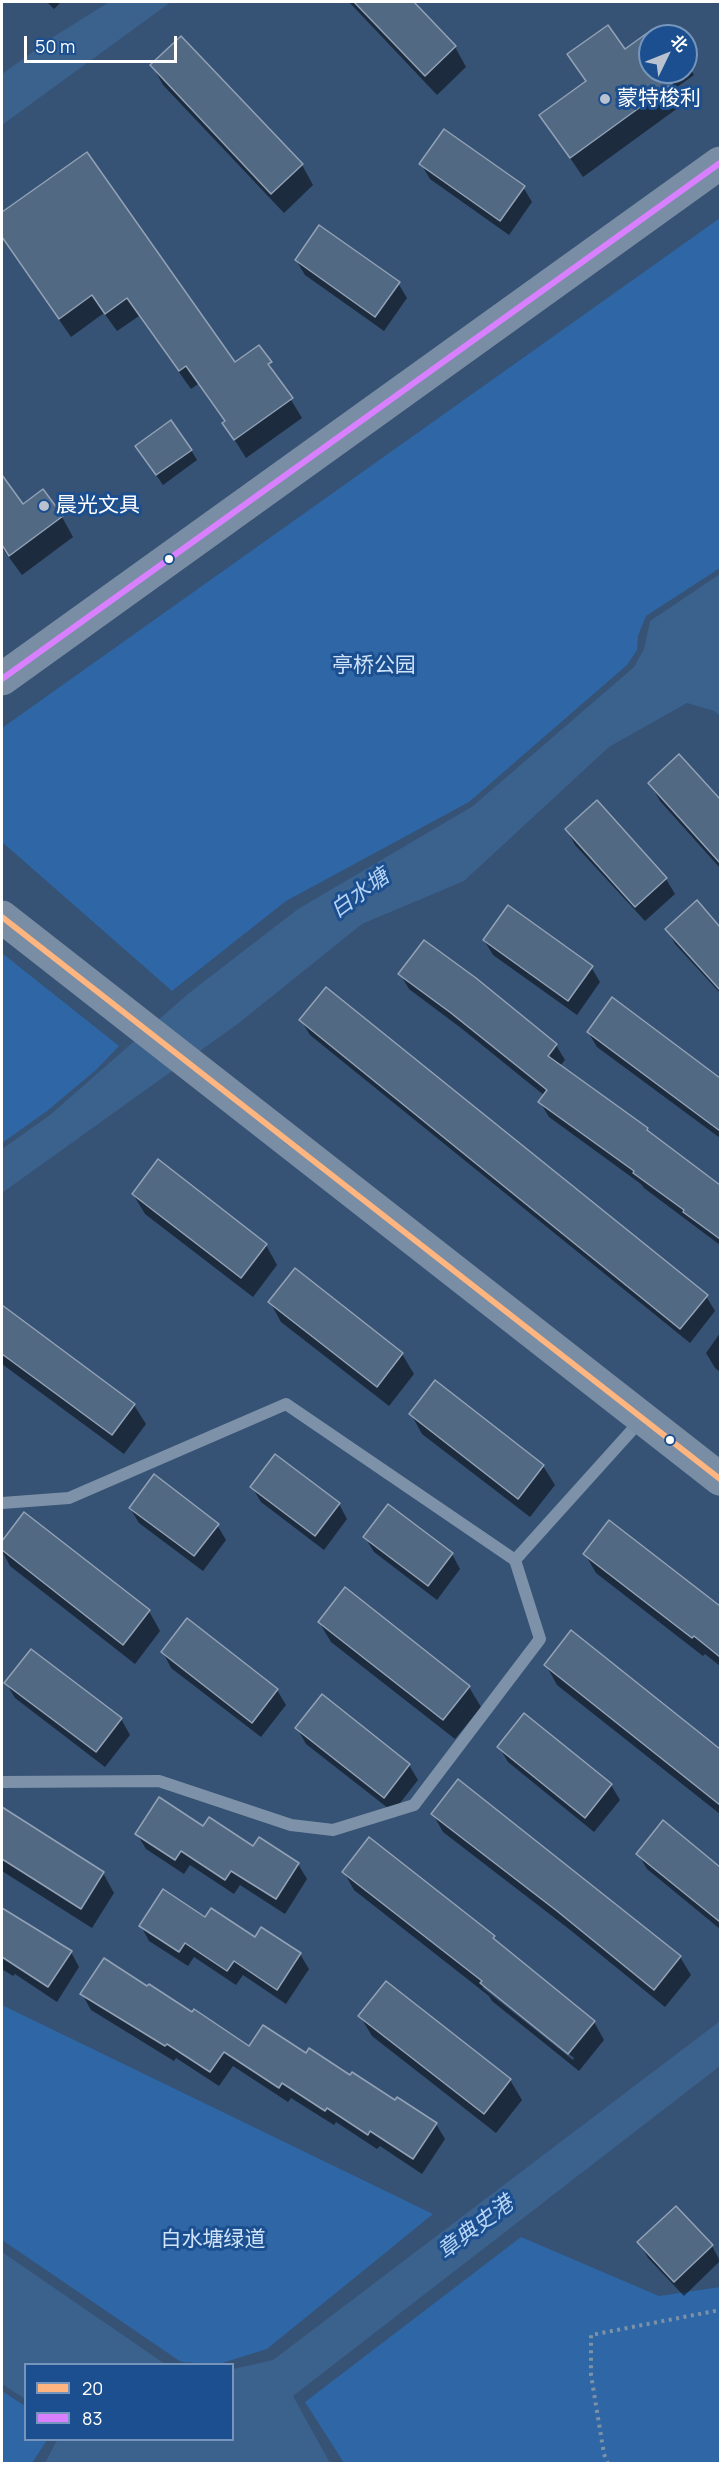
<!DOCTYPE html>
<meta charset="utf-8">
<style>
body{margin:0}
#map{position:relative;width:722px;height:2465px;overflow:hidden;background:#365274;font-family:Manrope,"Noto Sans SC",sans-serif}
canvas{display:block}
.frame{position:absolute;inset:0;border:3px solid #fff;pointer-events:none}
.legend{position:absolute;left:24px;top:2363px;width:210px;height:78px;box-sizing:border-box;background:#1b4f8f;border:2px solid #7695bc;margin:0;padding:8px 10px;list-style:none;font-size:18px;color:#fff}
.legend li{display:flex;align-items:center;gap:12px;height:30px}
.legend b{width:30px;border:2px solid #7695bc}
.north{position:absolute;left:638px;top:24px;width:60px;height:60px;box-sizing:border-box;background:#1b4f8f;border:2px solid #7695bc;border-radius:50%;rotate:47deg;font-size:16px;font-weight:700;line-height:24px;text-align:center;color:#fff}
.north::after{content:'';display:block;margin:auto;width:21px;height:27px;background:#b9c2ce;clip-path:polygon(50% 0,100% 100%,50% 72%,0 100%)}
.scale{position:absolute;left:24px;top:36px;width:153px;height:27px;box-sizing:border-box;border:3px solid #fff;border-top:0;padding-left:8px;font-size:18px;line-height:21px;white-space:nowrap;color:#fff;-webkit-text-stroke:4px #1b4f8f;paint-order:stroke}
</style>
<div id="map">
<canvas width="722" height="2465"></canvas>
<div class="frame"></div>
<ul class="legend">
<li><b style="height:8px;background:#ffb580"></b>20</li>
<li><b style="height:8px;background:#d880ff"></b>83</li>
</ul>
<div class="north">北</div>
<div class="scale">50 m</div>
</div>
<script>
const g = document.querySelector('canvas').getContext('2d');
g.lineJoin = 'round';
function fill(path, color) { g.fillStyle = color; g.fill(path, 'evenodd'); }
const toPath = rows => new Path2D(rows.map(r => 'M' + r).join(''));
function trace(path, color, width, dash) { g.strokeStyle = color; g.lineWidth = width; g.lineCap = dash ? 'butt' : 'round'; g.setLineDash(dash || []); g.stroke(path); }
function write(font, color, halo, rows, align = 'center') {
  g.font = font + ' Manrope,"Noto Sans SC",sans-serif'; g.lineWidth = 6; g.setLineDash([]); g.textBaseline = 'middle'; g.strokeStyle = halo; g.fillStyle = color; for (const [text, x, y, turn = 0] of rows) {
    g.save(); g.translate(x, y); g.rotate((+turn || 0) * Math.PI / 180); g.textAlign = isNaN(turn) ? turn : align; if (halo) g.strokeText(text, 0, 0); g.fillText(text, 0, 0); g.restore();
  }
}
const green = toPath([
 [720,218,720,568,646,616,638,636,637,650,627,665,469,802,286,901,172,991,2,842,2,728],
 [2,953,119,1046,96,1070,47,1111,2,1143],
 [2,2005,433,2214,267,2349,219,2364,181,2362,2,2240],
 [521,2237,659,2296,720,2287,720,2463,344,2463,305,2402],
 [2,2391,25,2406,26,2440,47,2440,32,2463,2,2463]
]);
const water = toPath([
 [109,2,171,2,2,125,2,74,53,37],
 [720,574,720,716,714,711,687,703,609,747,464,881,362,924,239,1023,2,1193,2,1149,50,1115,189,993,298,909,473,806,634,667,644,649,650,621],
 [720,2021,720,2066,293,2396,330,2463,45,2463,57,2440,232,2440,233,2369,273,2360],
 [2,2252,165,2364,26,2364,25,2399,2,2384]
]);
const shadow = toPath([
 [47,2,61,2,54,9],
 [349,2,412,2,455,47,466,67,437,95],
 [661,25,669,36,650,36,650,72,686,72,686,61,694,75,673,90,682,105,583,177,541,115,586,82,569,55,625,51],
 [152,65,302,165,313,185,284,213,163,85],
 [86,154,235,364,259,347,302,418,246,458,224,423,225,422,198,384,191,389,139,316,117,331,104,313,71,337,2,238,2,214],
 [421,164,523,187,532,202,509,235,430,179],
 [296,260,398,283,407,298,384,331,305,275],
 [137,447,191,450,197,460,163,485],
 [2,478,23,506,62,517,73,537,22,575,2,548],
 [679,756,720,802,720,868,660,801,650,783],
 [567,830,666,879,675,894,645,921,575,845],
 [696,902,720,928,720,993,675,944,667,929],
 [484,940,591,967,600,982,577,1015,493,955],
 [400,974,556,1045,565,1060,560,1066,647,1129,651,1135,720,1186,720,1245,644,1188,641,1184,549,1117,540,1102,545,1096,461,1028,409,989],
 [612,999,720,1078,720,1138,597,1047,588,1032],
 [301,1020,706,1296,715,1311,690,1343,310,1035],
 [133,1194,266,1245,277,1265,253,1297,145,1214],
 [270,1302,402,1354,414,1374,389,1406,281,1322],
 [2,1307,134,1405,146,1424,124,1454,2,1364],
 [720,1333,720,1372,715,1368,706,1353],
 [411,1414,543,1466,555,1485,530,1517,422,1434],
 [252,1487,339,1504,347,1519,324,1550,261,1502],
 [130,1508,217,1525,226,1540,203,1571,139,1523],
 [25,1514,149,1611,160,1631,135,1664,10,1566,2,1551,2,1543],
 [610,1522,720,1608,720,1666,705,1654,703,1656,596,1573,585,1554],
 [365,1537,452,1554,460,1569,437,1600,374,1552],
 [319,1622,469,1687,481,1707,455,1739,331,1642],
 [571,1632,720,1750,720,1814,557,1685,546,1665],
 [31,1651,121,1719,130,1735,105,1767,15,1698,6,1683],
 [163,1652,277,1690,286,1705,261,1737,171,1668],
 [322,1697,409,1765,418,1780,393,1812,306,1744,297,1728],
 [499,1747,611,1785,620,1800,594,1832,508,1762],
 [458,1781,680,1957,691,1975,665,2007,569,1929,443,1832,433,1814],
 [2,1809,103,1873,114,1893,92,1928,2,1871],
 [663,1822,720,1869,720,1929,647,1869,638,1854],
 [204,1828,298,1864,307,1879,285,1914,240,1885,234,1894,190,1865,184,1874,146,1849,137,1834],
 [344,1872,494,1937,498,1945,594,2022,604,2040,579,2071,492,2001,489,1996,354,1890],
 [483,1984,574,2058,573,2060,483,1988],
 [2,1909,71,1952,79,1967,57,2002,15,1974,13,1976,2,1969],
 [206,1919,300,1954,309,1969,286,2004,243,1975,236,1985,194,1957,188,1966,149,1941,141,1926],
 [148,1988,250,2048,306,2055,436,2124,445,2139,422,2174,380,2146,377,2149,336,2122,334,2125,291,2098,288,2102,233,2066,219,2086,176,2058,174,2061,91,2010,82,1994],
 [360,2016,510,2080,522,2100,496,2133,372,2036],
 [676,2208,712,2246,720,2261,684,2296,648,2258,639,2242]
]);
const building = toPath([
 [354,2,414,2,456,46,425,76,354,2],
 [608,25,625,49,650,31,650,72,663,72,672,84,570,158,539,115,586,81,567,54,608,25],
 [181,36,303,164,271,194,150,65,181,36],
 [444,129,525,186,500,221,419,164,444,129],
 [87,152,235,362,259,345,272,362,268,364,293,398,234,440,222,423,225,421,186,366,179,371,127,298,105,314,92,295,59,319,2,237,2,212,87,152],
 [319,225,400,282,375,317,295,260,319,225],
 [171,420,192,450,156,475,135,446,171,420],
 [2,475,23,504,43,489,63,516,9,556,2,545,2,475],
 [679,754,720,799,720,863,648,783,679,754],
 [597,800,667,878,635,907,565,829,597,800],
 [697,900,720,927,720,990,665,929,697,900],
 [508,905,593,966,568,1001,483,940,508,905],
 [424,940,476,978,557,1044,548,1056,648,1128,647,1130,720,1185,720,1239,683,1212,684,1210,633,1173,634,1171,538,1102,547,1090,451,1013,398,974,424,940],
 [326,987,708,1295,680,1329,299,1020,326,987],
 [612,997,720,1078,720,1131,587,1032,612,997],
 [158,1159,267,1244,241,1278,132,1194,158,1159],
 [295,1268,403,1353,377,1387,268,1302,295,1268],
 [2,1305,135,1404,112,1435,2,1354,2,1305],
 [435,1380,544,1465,518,1499,409,1414,435,1380],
 [275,1454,340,1503,315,1536,250,1487,275,1454],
 [154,1474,219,1524,194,1556,129,1508,154,1474],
 [388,1504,453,1553,428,1586,363,1537,388,1504],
 [24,1512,150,1610,123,1645,2,1550,2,1541,24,1512],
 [609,1520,720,1606,720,1657,694,1636,692,1638,583,1554,609,1520],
 [345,1587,470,1686,443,1720,318,1622,345,1587],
 [187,1618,278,1689,252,1723,161,1652,187,1618],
 [571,1630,720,1749,720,1805,544,1665,571,1630],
 [31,1649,122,1718,96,1752,4,1683,31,1649],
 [322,1694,410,1764,384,1798,295,1728,322,1694],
 [524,1713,612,1784,585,1818,497,1747,524,1713],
 [458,1779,681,1956,654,1990,557,1911,431,1814,458,1779],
 [159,1797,203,1826,209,1817,253,1846,259,1837,299,1863,276,1899,231,1871,225,1880,181,1851,175,1860,135,1834,159,1797],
 [2,1807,104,1872,81,1909,2,1859,2,1807],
 [663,1820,720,1867,720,1922,636,1854,663,1820],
 [369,1837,495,1936,493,1938,595,2021,568,2054,480,1983,482,1981,342,1872,369,1837],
 [163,1889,205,1917,211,1908,255,1937,261,1927,301,1953,277,1990,234,1961,227,1971,185,1943,179,1952,139,1926,163,1889],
 [2,1908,72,1951,48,1987,2,1957,2,1908],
 [104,1958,147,1986,149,1984,192,2012,194,2009,249,2046,263,2025,306,2053,309,2048,350,2075,352,2072,395,2100,397,2097,437,2123,413,2159,370,2131,368,2135,327,2108,325,2111,282,2083,279,2088,224,2052,210,2072,167,2044,165,2046,80,1994,104,1958],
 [386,1981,511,2079,484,2114,358,2016,386,1981],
 [676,2206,713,2245,674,2282,637,2242,676,2206]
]);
const path = toPath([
 [608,2464,604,2454,591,2375,591,2335,720,2310]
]);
const lane = toPath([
 [2,1503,69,1498,286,1404,515,1560,540,1639,414,1805,333,1830,291,1825,159,1781,2,1782],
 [515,1560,642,1419]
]);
const secondary = toPath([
 [2,679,720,163],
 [2,917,720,1479]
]);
const bus1 = toPath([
 [2,917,720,1479]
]);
const bus2 = toPath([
 [2,679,720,163]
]);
const markers = [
 [605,99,6,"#b9c2ce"],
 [44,506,6,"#b9c2ce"],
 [169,559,5,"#fff"],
 [670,1440,5,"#fff"]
];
const poiNames = [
 ["蒙特梭利",617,99],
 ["晨光文具",56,506]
];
const parkNames = [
 ["亭桥公园",374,666],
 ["白水塘绿道",213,2240]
];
const waterNames = [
 ["白水塘",360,894,-36],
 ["章典史港",476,2228,-37]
];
fill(green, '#2f66a5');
fill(water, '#3b618d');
fill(shadow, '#0007');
fill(building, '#526984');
trace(building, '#92a2b6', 1.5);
trace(path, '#7d92a8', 4, [3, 4.5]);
trace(lane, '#7d92a8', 12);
trace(secondary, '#798da4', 33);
trace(bus1, '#ffb580', 6);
trace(bus2, '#d880ff', 6);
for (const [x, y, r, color] of markers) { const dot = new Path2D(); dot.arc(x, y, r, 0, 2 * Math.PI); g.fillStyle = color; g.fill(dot); trace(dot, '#1b4f8f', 2); }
write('21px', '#fff', '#1b4f8f', poiNames, 'left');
write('21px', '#cfe3fa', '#1b4f8f', parkNames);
write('italic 22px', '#b5d3f5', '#1b4f8f', waterNames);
</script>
